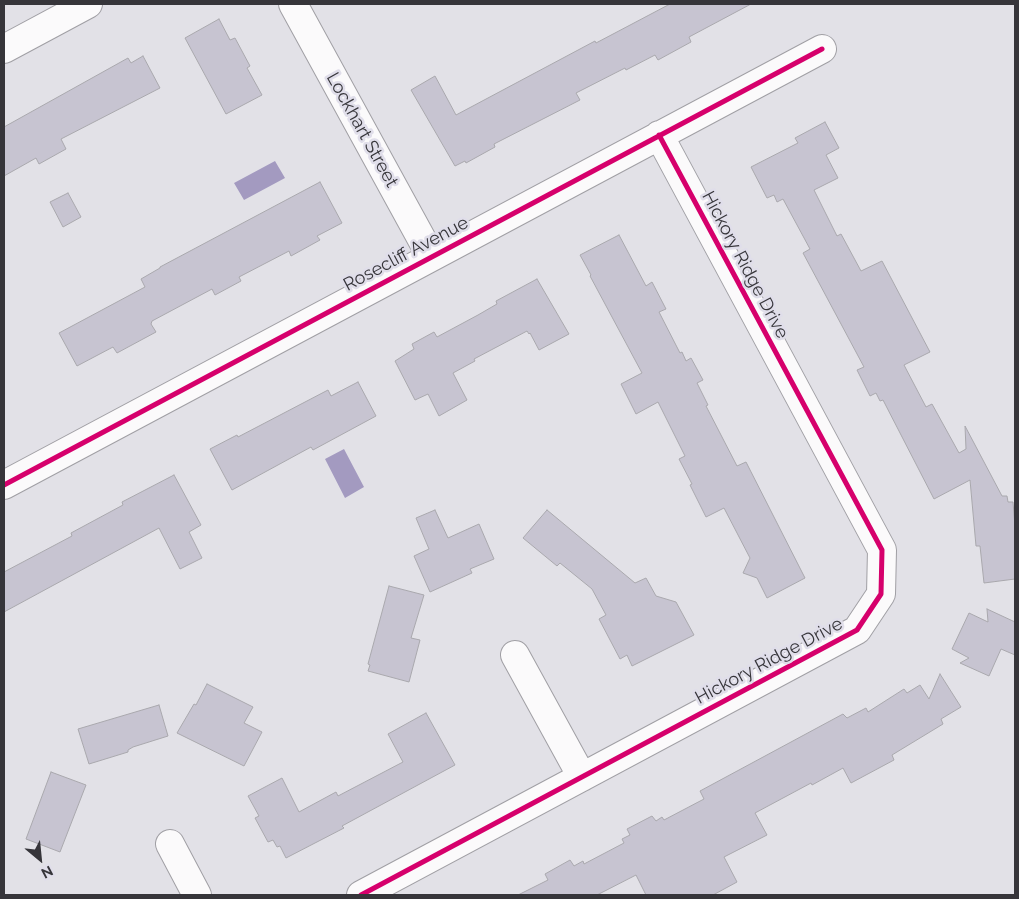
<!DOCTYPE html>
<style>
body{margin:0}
#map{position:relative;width:1019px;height:899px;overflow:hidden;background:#e2e1e7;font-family:Raleway,sans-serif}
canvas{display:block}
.frame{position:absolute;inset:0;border:5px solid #36353a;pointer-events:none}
.north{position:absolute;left:15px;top:834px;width:50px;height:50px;-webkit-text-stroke:4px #e0deea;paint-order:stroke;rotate:152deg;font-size:14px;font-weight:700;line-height:20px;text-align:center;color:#36353a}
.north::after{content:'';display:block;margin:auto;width:18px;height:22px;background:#36353a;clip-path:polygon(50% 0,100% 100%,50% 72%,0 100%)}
</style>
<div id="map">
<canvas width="1019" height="899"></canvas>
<div class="frame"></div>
<div class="north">N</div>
</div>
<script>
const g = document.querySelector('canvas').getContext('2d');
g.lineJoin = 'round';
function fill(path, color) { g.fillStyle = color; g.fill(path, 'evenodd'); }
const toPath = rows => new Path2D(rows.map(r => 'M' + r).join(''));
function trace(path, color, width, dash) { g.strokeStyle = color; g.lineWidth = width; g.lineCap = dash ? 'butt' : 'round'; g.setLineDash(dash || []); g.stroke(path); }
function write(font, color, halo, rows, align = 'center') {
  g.font = font + ' Raleway,sans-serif'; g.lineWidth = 5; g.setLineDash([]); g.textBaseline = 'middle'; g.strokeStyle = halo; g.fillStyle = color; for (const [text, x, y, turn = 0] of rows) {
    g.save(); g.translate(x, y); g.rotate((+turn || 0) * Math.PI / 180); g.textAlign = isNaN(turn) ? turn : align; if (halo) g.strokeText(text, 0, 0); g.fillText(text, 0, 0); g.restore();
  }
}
const water = toPath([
 [275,161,285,178,244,200,234,183],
 [344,449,364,487,345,498,325,459]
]);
const building = toPath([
 [670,4,751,4,689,37,691,42,658,60,655,55,626,70,625,68,576,93,580,100,494,144,495,147,466,163,465,161,455,166,411,90,435,76,456,115,595,41,596,43,670,4],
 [219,19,230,40,235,38,250,66,247,68,262,95,226,114,185,38,219,19],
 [143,56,160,88,61,139,66,149,39,164,36,158,4,176,4,127,128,58,131,63,143,56],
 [825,122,839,148,826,155,838,178,814,190,837,236,841,234,861,271,882,261,930,352,904,365,926,407,932,404,959,453,966,449,965,426,1002,496,1007,496,1008,502,1013,502,1015,526,1015,579,984,583,980,546,976,546,970,480,934,499,883,400,880,401,876,393,870,396,857,370,864,367,803,253,810,249,783,199,777,202,774,195,767,198,751,167,798,143,795,138,825,122],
 [320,182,342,223,317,236,320,240,291,256,289,251,239,277,241,281,215,295,212,289,152,321,151,324,156,332,117,353,113,347,77,366,59,333,145,287,141,279,160,268,160,267,320,182],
 [68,193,81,217,63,227,50,202,68,193],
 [619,235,646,286,652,282,666,309,659,312,680,353,682,352,686,361,691,358,703,380,697,383,708,405,706,406,737,466,746,462,805,578,767,598,757,578,743,573,750,558,724,508,706,517,690,485,692,484,679,459,685,456,658,402,636,414,621,384,642,373,590,276,591,275,580,255,619,235],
 [537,279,569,334,539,350,530,333,529,334,527,331,474,359,475,361,453,373,467,400,439,416,428,394,415,400,395,361,414,349,412,344,434,332,437,337,478,315,497,304,496,301,537,279],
 [358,382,376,416,313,450,311,447,232,490,210,449,237,435,238,437,328,390,331,396,358,382],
 [174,475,201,525,189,532,202,558,180,569,159,528,4,612,4,572,72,536,71,533,123,505,122,502,174,475],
 [435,510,448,538,479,524,494,559,470,569,472,573,430,592,414,556,429,549,416,518,435,510],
 [547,510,635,583,646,578,656,596,676,602,694,635,632,666,627,655,620,659,599,619,606,615,592,589,560,563,557,566,523,538,547,510],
 [389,586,424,595,411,638,420,640,409,682,368,671,370,665,368,664,389,586],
 [987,609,1015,622,1015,655,1001,649,989,676,960,663,969,658,952,649,969,613,988,622,987,609],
 [940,674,961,707,941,719,943,724,892,755,894,760,851,783,843,768,812,785,811,783,755,813,767,835,724,857,737,882,713,895,646,895,636,875,597,895,518,895,548,880,545,874,570,860,574,866,583,861,584,864,624,843,622,839,630,835,627,829,652,816,656,821,662,817,664,820,704,799,700,791,843,714,847,718,866,708,868,712,904,689,907,693,920,685,929,699,940,674],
 [207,684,253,707,244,723,262,732,244,766,177,733,194,704,196,705,207,684],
 [159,705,168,736,133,747,128,750,128,752,89,764,78,729,159,705],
 [426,713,455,765,342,826,344,828,286,858,280,846,277,847,273,840,268,842,255,818,259,816,248,796,282,778,299,812,336,792,338,796,403,762,388,734,426,713],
 [51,772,86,785,60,852,26,839,51,772]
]);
const street = toPath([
 [293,4,431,256],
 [4,49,88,4],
 [4,485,822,49],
 [515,655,582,777],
 [170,844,197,895],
 [361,895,857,630,881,594,882,550,659,135]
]);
const cycleway = toPath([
 [4,485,822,49],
 [361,895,857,630,881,594,882,550,659,135]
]);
const streetNames = [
 ["Lockhart Street",362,130,61],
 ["Rosecliff Avenue",406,254,-28],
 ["Hickory Ridge Drive",745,265,62],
 ["Hickory Ridge Drive",769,661,-28]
];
fill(water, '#a39ac0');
fill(building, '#c7c4d1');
trace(building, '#a9a8ad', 1);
trace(street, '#a09fa4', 30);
trace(street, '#fbfafb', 28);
trace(cycleway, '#d6006c', 5);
write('18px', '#36353a', '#e0deea', streetNames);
</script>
